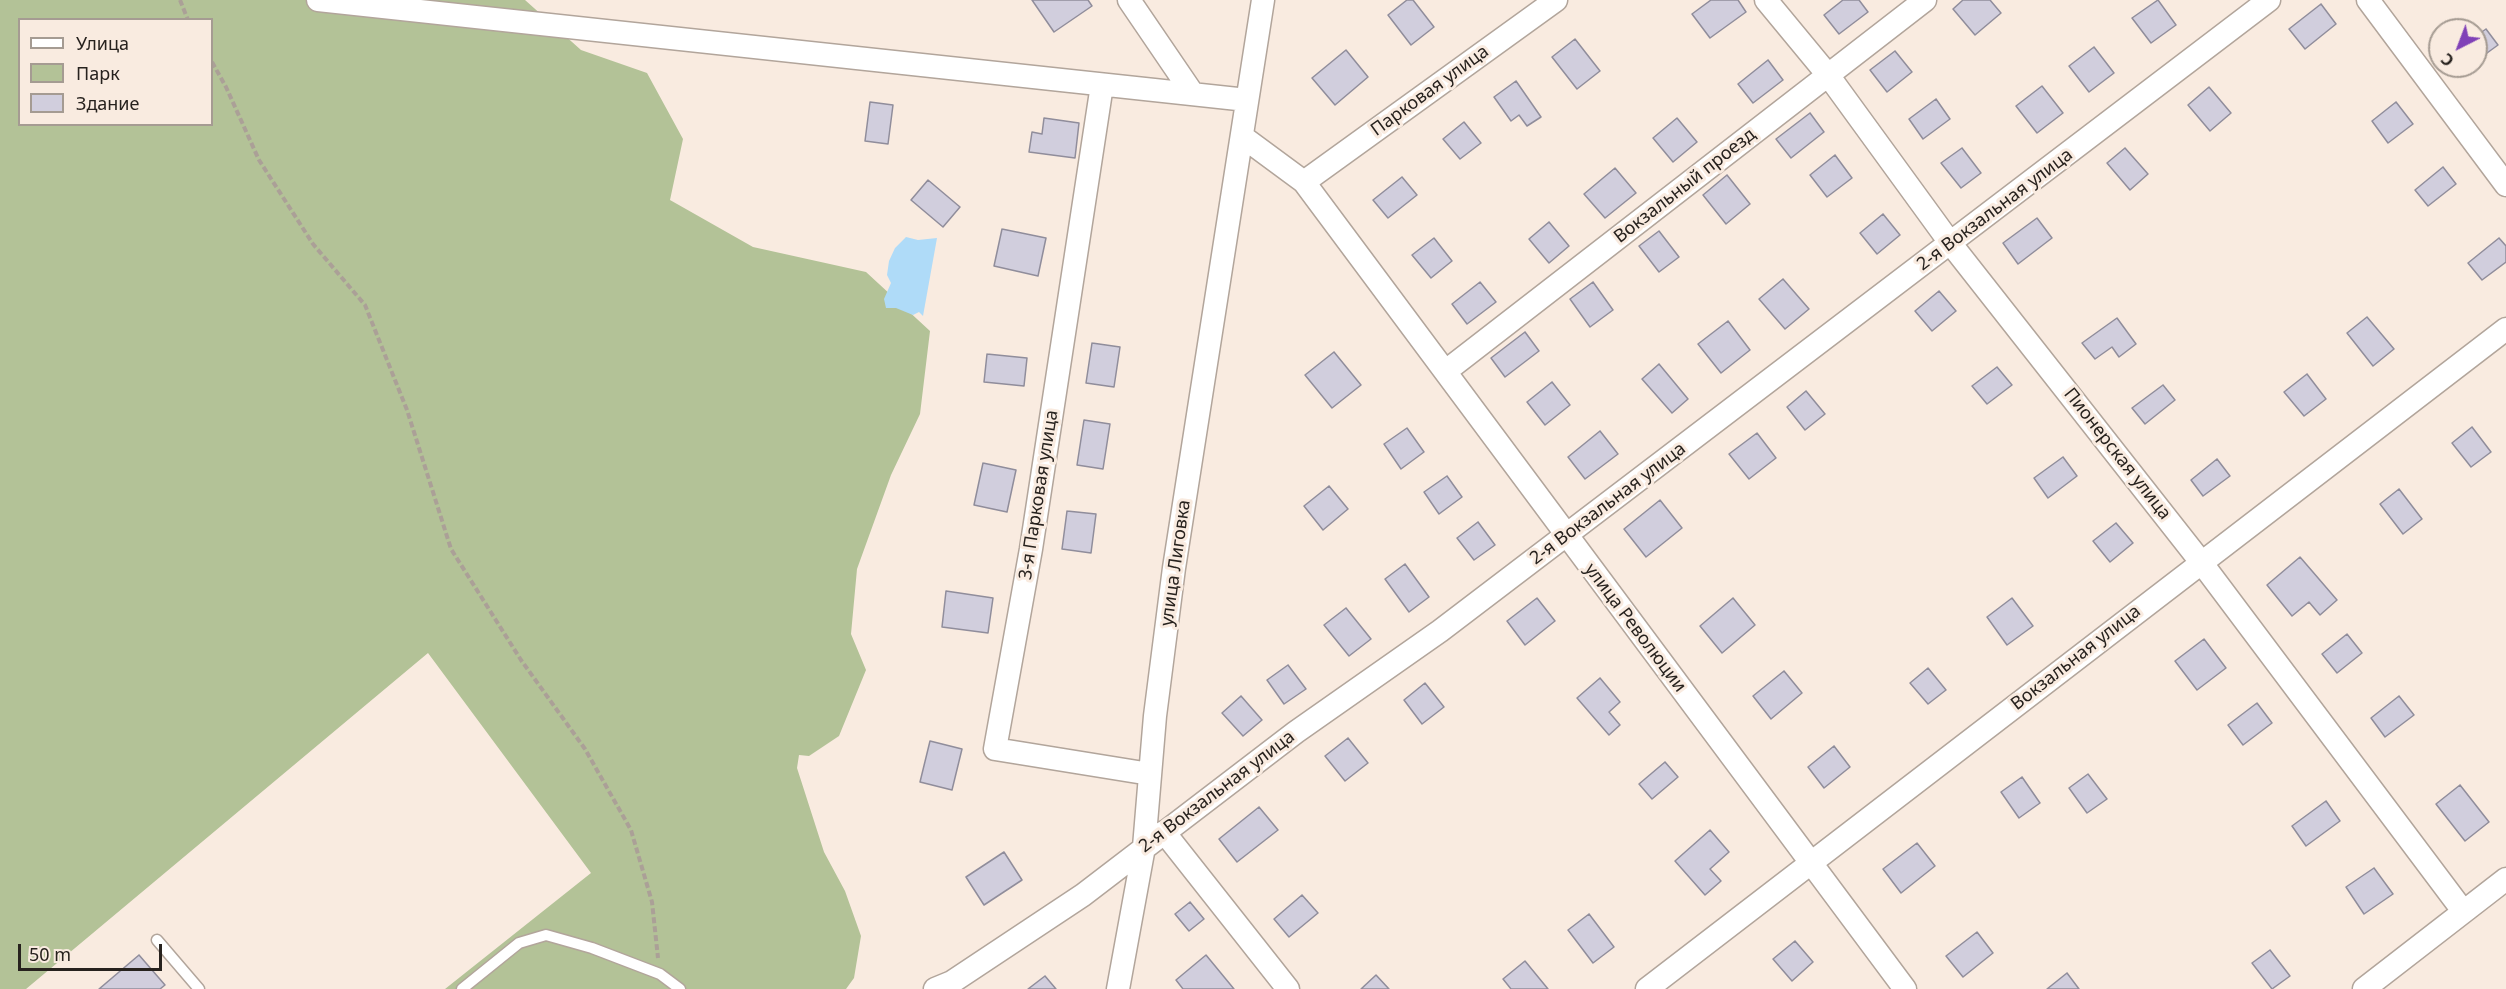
<!DOCTYPE html>
<meta charset="utf-8">
<style>
body{margin:0}
#map{position:relative;width:2506px;height:989px;overflow:hidden;background:#f9ebe0;font-family:"Noto Sans",sans-serif}
canvas{display:block}
.legend{position:absolute;left:18px;top:18px;width:195px;height:108px;box-sizing:border-box;background:#f9ebe0;border:2px solid #a59b92;margin:0;padding:8px 10px;list-style:none;font-size:18px;color:#27221e}
.legend li{display:flex;align-items:center;gap:12px;height:30px}
.legend b{width:30px;border:2px solid #a59b92}
.north{position:absolute;left:2428px;top:18px;width:60px;height:60px;box-sizing:border-box;background:#f9ebe0;border:2px solid #a59b92;border-radius:50%;rotate:222deg;font-size:16px;font-weight:700;line-height:24px;text-align:center;color:#27221e}
.north::after{content:'';display:block;margin:auto;width:21px;height:27px;background:#8041b7;clip-path:polygon(50% 0,100% 100%,50% 72%,0 100%)}
.scale{position:absolute;left:18px;top:944px;width:144px;height:27px;box-sizing:border-box;border:3px solid #27221e;border-top:0;padding-left:8px;font-size:18px;line-height:21px;white-space:nowrap;color:#27221e;-webkit-text-stroke:4px #f9ebe0;paint-order:stroke}
</style>
<div id="map">
<canvas width="2506" height="989"></canvas>
<ul class="legend">
<li><b style="height:8px;background:#fff"></b>Улица</li>
<li><b style="height:16px;background:#b3c297"></b>Парк</li>
<li><b style="height:16px;background:#d1cedd"></b>Здание</li>
</ul>
<div class="north">С</div>
<div class="scale">50 m</div>
</div>
<script>
const g = document.querySelector('canvas').getContext('2d');
g.lineJoin = 'round';
function fill(path, color) { g.fillStyle = color; g.fill(path, 'evenodd'); }
const toPath = rows => new Path2D(rows.map(r => 'M' + r).join(''));
function trace(path, color, width, dash) { g.strokeStyle = color; g.lineWidth = width; g.lineCap = dash ? 'butt' : 'round'; g.setLineDash(dash || []); g.stroke(path); }
function write(font, color, halo, rows, align = 'center') {
  g.font = font + ' "Noto Sans",sans-serif'; g.lineWidth = 6; g.setLineDash([]); g.textBaseline = 'middle'; g.strokeStyle = halo; g.fillStyle = color; for (const [text, x, y, turn = 0] of rows) {
    g.save(); g.translate(x, y); g.rotate((+turn || 0) * Math.PI / 180); g.textAlign = isNaN(turn) ? turn : align; if (halo) g.strokeText(text, 0, 0); g.fillText(text, 0, 0); g.restore();
  }
}
const green = toPath([
 [0,0,525,0,581,50,647,73,683,139,670,200,753,247,866,272,930,331,920,414,891,475,857,569,851,634,866,670,839,736,809,756,799,755,797,768,824,852,845,891,861,936,854,978,846,989,445,989,591,873,428,653,26,989,0,989],
 [20,20,212,20,212,124,20,124]
]);
const water = toPath([
 [906,237,918,240,937,238,923,316,919,312,913,315,896,308,886,308,884,299,891,283,887,275,889,261,895,248]
]);
const building = toPath([
 [1032,0,1088,0,1092,6,1054,32,1032,0],
 [1407,0,1413,0,1434,27,1411,45,1388,15,1407,0],
 [1711,0,1738,0,1746,12,1710,38,1692,14,1711,0],
 [1843,0,1859,0,1868,12,1839,34,1824,15,1843,0],
 [1963,0,1990,0,2001,13,1975,35,1953,9,1963,0],
 [2158,0,2176,25,2151,43,2132,18,2158,0],
 [2321,4,2336,24,2305,49,2289,29,2321,4],
 [2486,29,2498,45,2476,61,2476,36,2486,29],
 [1575,39,1600,71,1577,89,1552,57,1575,39],
 [2094,47,2114,73,2089,92,2069,66,2094,47],
 [1346,50,1368,77,1335,105,1312,78,1346,50],
 [1895,51,1912,72,1887,92,1870,70,1895,51],
 [1768,60,1783,80,1753,103,1738,84,1768,60],
 [1516,81,1541,117,1527,126,1519,115,1511,121,1494,97,1516,81],
 [2042,86,2063,113,2037,133,2016,106,2042,86],
 [2209,87,2231,113,2210,131,2188,105,2209,87],
 [1936,99,1950,119,1923,139,1909,119,1936,99],
 [870,102,893,105,888,144,865,141,870,102],
 [2396,102,2413,124,2388,143,2372,121,2396,102],
 [1810,113,1824,132,1791,158,1776,139,1810,113],
 [1044,118,1079,123,1075,158,1029,152,1032,132,1042,134,1044,118],
 [1677,118,1697,142,1673,162,1653,138,1677,118],
 [1464,122,1481,143,1460,159,1443,139,1464,122],
 [1962,148,1981,173,1961,188,1941,163,1962,148],
 [2125,148,2148,174,2130,190,2107,163,2125,148],
 [1835,155,1852,178,1827,197,1810,175,1835,155],
 [2443,167,2456,184,2428,206,2415,190,2443,167],
 [1615,168,1636,193,1605,218,1584,194,1615,168],
 [1727,175,1750,204,1726,224,1703,195,1727,175],
 [1402,177,1417,195,1388,218,1373,200,1402,177],
 [928,180,960,207,943,227,911,200,928,180],
 [1883,214,1900,235,1877,254,1860,233,1883,214],
 [2037,218,2052,238,2018,264,2003,243,2037,218],
 [1549,222,1569,246,1549,263,1529,239,1549,222],
 [1002,229,1046,238,1038,276,994,266,1002,229],
 [1659,231,1679,257,1659,272,1639,246,1659,231],
 [1434,238,1452,261,1431,278,1412,255,1434,238],
 [2499,238,2506,246,2506,262,2482,280,2468,263,2499,238],
 [1783,279,1809,309,1785,329,1759,299,1783,279],
 [1480,282,1496,302,1467,324,1452,304,1480,282],
 [1593,282,1613,310,1590,327,1570,299,1593,282],
 [1939,291,1956,311,1932,331,1915,311,1939,291],
 [2367,317,2394,349,2373,366,2347,333,2367,317],
 [2117,318,2136,344,2119,357,2112,347,2095,359,2082,343,2117,318],
 [1728,321,1750,350,1721,373,1698,344,1728,321],
 [1525,332,1539,351,1505,377,1491,358,1525,332],
 [1092,343,1120,347,1114,387,1086,383,1092,343],
 [1334,352,1361,385,1332,408,1305,375,1334,352],
 [987,354,1027,358,1024,386,984,382,987,354],
 [1659,364,1688,399,1672,413,1642,379,1659,364],
 [1997,367,2012,385,1987,404,1972,386,1997,367],
 [2307,374,2326,399,2304,416,2284,392,2307,374],
 [1552,382,1570,405,1545,425,1527,402,1552,382],
 [2163,385,2175,400,2145,424,2132,408,2163,385],
 [1806,391,1825,414,1805,430,1787,407,1806,391],
 [1084,420,1110,424,1103,469,1077,465,1084,420],
 [2472,427,2491,452,2471,467,2452,443,2472,427],
 [1407,428,1424,452,1401,469,1384,444,1407,428],
 [1600,431,1618,454,1585,479,1568,457,1600,431],
 [1757,433,1776,458,1749,479,1729,454,1757,433],
 [2063,457,2077,476,2048,498,2034,478,2063,457],
 [2217,459,2230,476,2203,496,2191,480,2217,459],
 [983,463,1016,470,1007,512,974,505,983,463],
 [1447,476,1462,497,1439,514,1424,492,1447,476],
 [1329,486,1348,509,1323,530,1304,506,1329,486],
 [2399,489,2422,519,2403,534,2380,504,2399,489],
 [1660,500,1682,528,1646,557,1624,529,1660,500],
 [1067,511,1096,514,1091,553,1062,549,1067,511],
 [1478,522,1495,545,1474,560,1457,538,1478,522],
 [2116,523,2133,543,2110,562,2093,541,2116,523],
 [2300,557,2337,600,2320,615,2309,602,2292,616,2267,585,2300,557],
 [1405,564,1429,597,1409,612,1385,579,1405,564],
 [946,591,993,598,988,633,942,627,946,591],
 [1537,598,1555,621,1525,645,1507,621,1537,598],
 [1733,598,1755,625,1722,653,1700,626,1733,598],
 [2012,598,2033,626,2007,645,1987,617,2012,598],
 [1346,608,1371,639,1349,656,1324,625,1346,608],
 [2347,634,2362,653,2337,673,2322,654,2347,634],
 [2204,639,2226,668,2197,690,2175,661,2204,639],
 [1288,665,1306,689,1284,704,1267,680,1288,665],
 [1928,668,1946,690,1928,704,1910,683,1928,668],
 [1784,671,1802,693,1771,719,1753,696,1784,671],
 [1600,678,1620,702,1609,712,1620,725,1609,735,1577,698,1600,678],
 [1425,683,1444,707,1422,724,1404,700,1425,683],
 [1241,696,1262,720,1243,736,1222,713,1241,696],
 [2399,696,2414,715,2385,737,2371,718,2399,696],
 [2257,703,2272,723,2243,745,2228,725,2257,703],
 [1348,738,1368,763,1345,781,1325,756,1348,738],
 [930,741,962,749,952,790,920,782,930,741],
 [1834,746,1850,767,1824,788,1808,767,1834,746],
 [1665,762,1678,777,1652,799,1639,784,1665,762],
 [2088,774,2107,799,2087,813,2069,788,2088,774],
 [2022,777,2040,803,2019,818,2001,792,2022,777],
 [2460,785,2489,822,2465,841,2436,804,2460,785],
 [2326,801,2340,821,2306,846,2292,826,2326,801],
 [1259,807,1278,830,1237,862,1219,839,1259,807],
 [1710,830,1729,852,1710,869,1721,881,1705,895,1675,861,1710,830],
 [1917,843,1935,866,1901,893,1883,869,1917,843],
 [1004,852,1022,880,984,905,966,877,1004,852],
 [2374,868,2393,894,2364,914,2346,887,2374,868],
 [1302,895,1318,913,1289,937,1274,919,1302,895],
 [1190,902,1204,919,1189,931,1175,914,1190,902],
 [1589,914,1614,947,1593,963,1568,930,1589,914],
 [1977,932,1993,953,1963,977,1946,956,1977,932],
 [1795,941,1813,962,1792,981,1773,959,1795,941],
 [2270,950,2290,976,2272,989,2252,963,2270,950],
 [139,955,165,985,160,989,99,989,139,955],
 [1206,955,1234,989,1183,989,1176,980,1206,955],
 [1525,961,1548,989,1511,989,1503,979,1525,961],
 [2067,973,2079,989,2047,989,2067,973],
 [1376,975,1389,989,1361,989,1376,975],
 [1045,976,1056,989,1028,989,1045,976]
]);
const path = toPath([
 [180,0,188,20],
 [212,62,226,87,259,160,313,244,365,305,407,410,451,549,521,660,585,749,631,830,652,902,658,958]
]);
const service = toPath([
 [157,940,199,989],
 [462,989,519,943,546,935,592,948,660,974,680,989]
]);
const minor = toPath([
 [318,0,1247,100],
 [1129,0,1193,94],
 [1766,0,1828,75,1951,244,2201,562,2463,911],
 [2368,0,2506,185],
 [1102,85,1031,549,995,749,1150,774],
 [1243,137,1304,182,1905,989],
 [1304,182,1556,0],
 [1446,371,1925,0],
 [1164,832,1288,989],
 [935,989,952,982,1083,895,1296,732,1440,631,2269,0],
 [1118,989,1144,847,1155,716,1174,568,1263,0],
 [1647,989,2506,329],
 [2364,989,2506,879]
]);
const streetNames = [
 ["Парковая улица",1430,91,-36],
 ["Вокзальный проезд",1685,186,-38],
 ["2-я Вокзальная улица",1995,210,-37],
 ["Пионерская улица",2117,454,52],
 ["3-я Парковая улица",1039,495,-81],
 ["2-я Вокзальная улица",1608,504,-37],
 ["улица Лиговка",1176,563,-82],
 ["улица Революции",1635,628,53],
 ["Вокзальная улица",2076,658,-38],
 ["2-я Вокзальная улица",1217,792,-37]
];
fill(green, '#b3c297');
fill(water, '#afdbf8');
fill(building, '#d1cedd');
trace(building, '#908d9b', 1.5);
trace(service, '#b2a59b', 13);
trace(minor, '#b2a59b', 25);
trace(path, '#aba097', 4, [6, 3]);
trace(service, '#fff', 10);
trace(minor, '#fff', 22);
write('18px', '#27221e', '#f9ebe0', streetNames);
</script>
